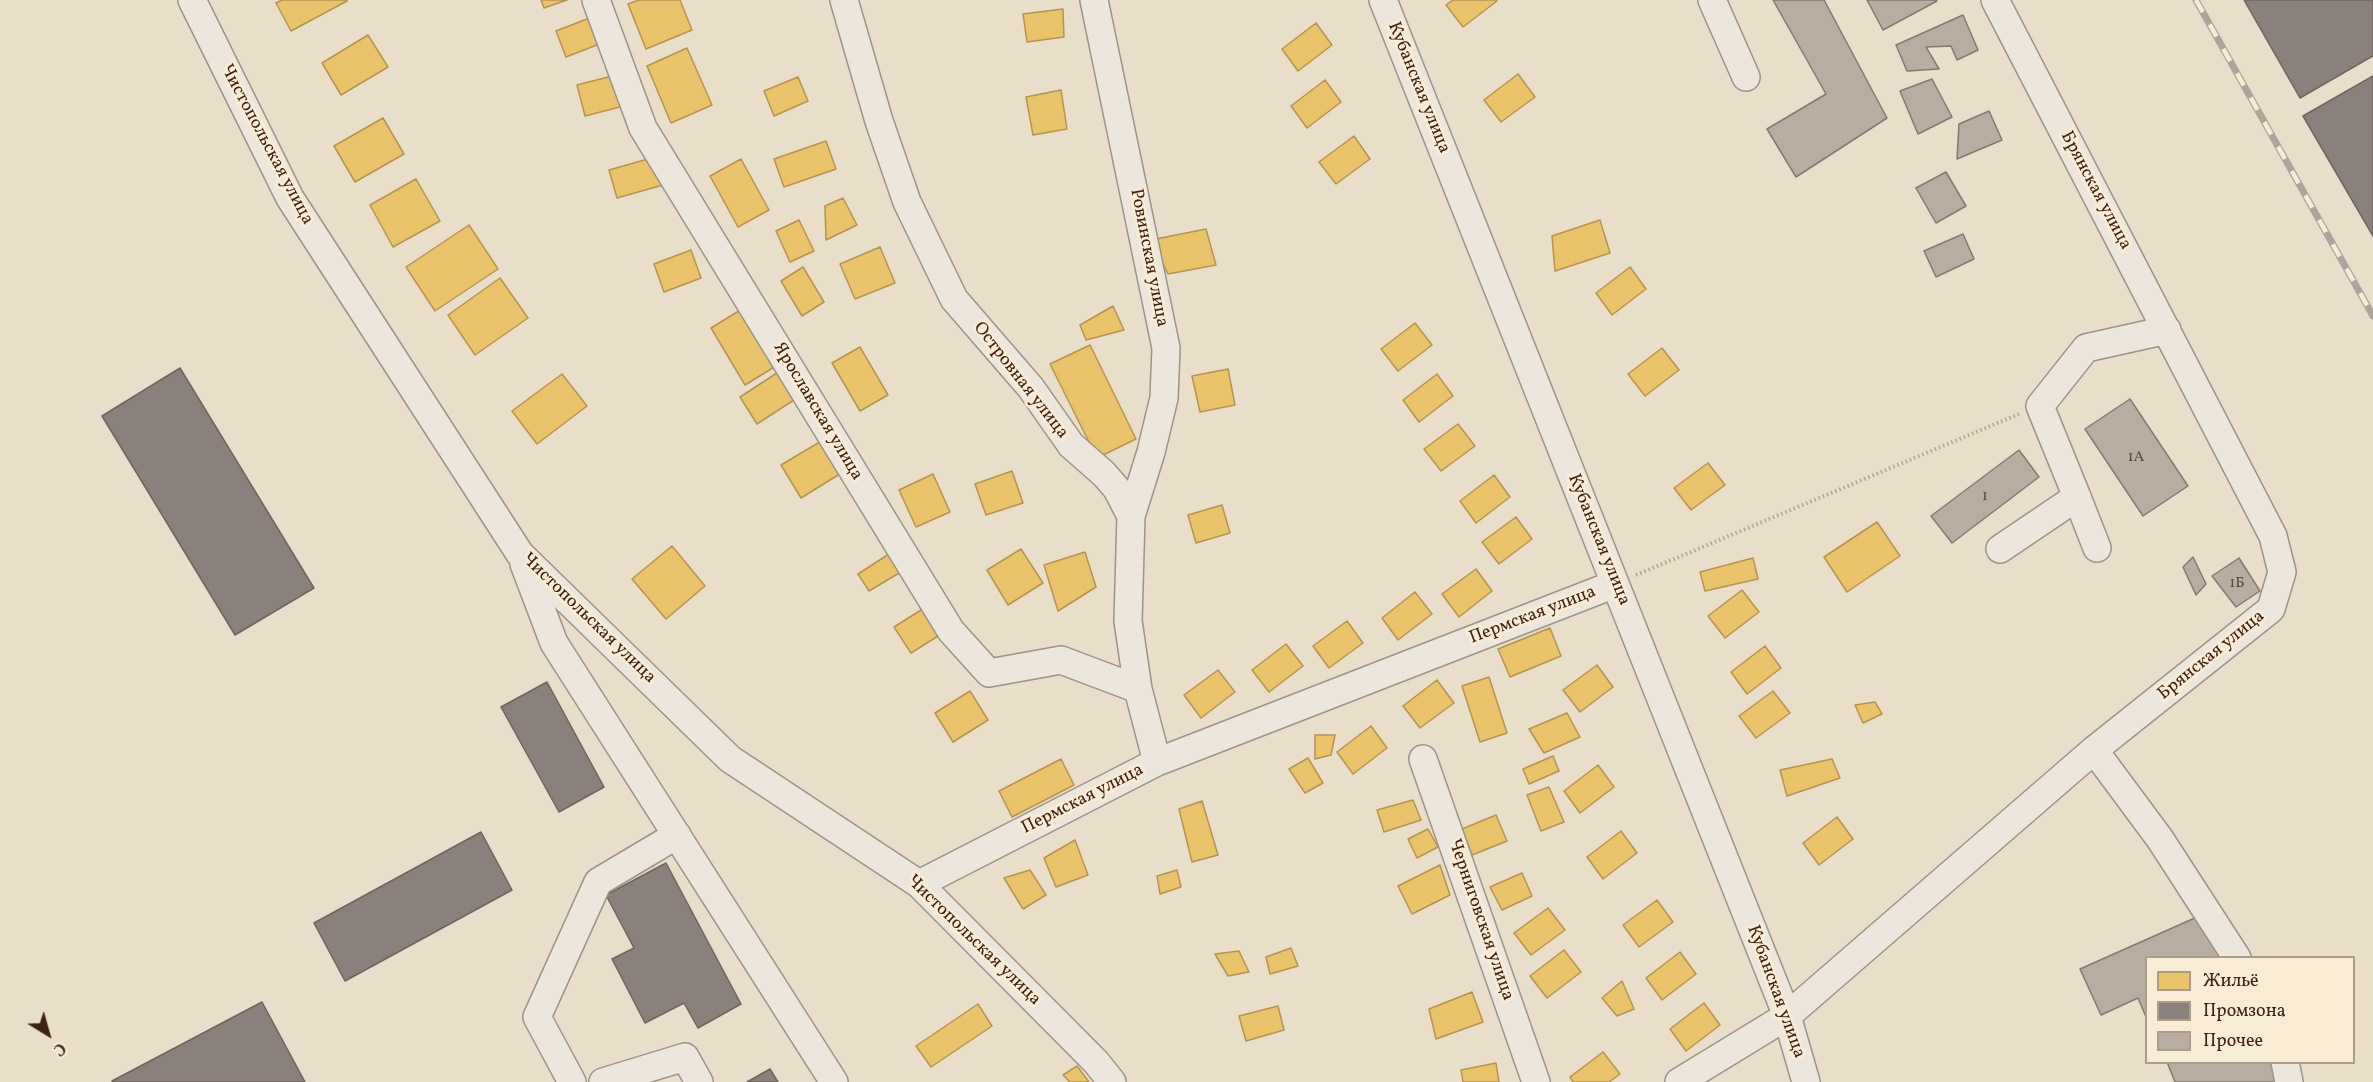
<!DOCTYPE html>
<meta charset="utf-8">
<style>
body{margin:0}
#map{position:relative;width:2373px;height:1082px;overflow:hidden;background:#e9deca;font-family:Vollkorn,serif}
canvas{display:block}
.legend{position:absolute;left:2145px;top:956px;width:210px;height:108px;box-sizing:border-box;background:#f9ecd4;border:2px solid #ae9b88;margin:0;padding:8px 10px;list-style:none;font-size:18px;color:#3e2217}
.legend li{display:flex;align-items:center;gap:12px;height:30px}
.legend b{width:30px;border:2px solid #ae9b88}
.north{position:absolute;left:18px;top:1004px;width:60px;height:60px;-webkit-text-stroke:4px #f9ecd4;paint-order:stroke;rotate:143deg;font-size:16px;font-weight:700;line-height:24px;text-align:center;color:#3e2217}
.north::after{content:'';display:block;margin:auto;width:21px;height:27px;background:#3e2217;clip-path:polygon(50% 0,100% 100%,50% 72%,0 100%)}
</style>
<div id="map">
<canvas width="2373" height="1082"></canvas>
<ul class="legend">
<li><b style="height:16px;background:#e9c46a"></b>Жильё</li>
<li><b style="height:16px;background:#8a817c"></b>Промзона</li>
<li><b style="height:16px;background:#b7ada0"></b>Прочее</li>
</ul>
<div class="north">С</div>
</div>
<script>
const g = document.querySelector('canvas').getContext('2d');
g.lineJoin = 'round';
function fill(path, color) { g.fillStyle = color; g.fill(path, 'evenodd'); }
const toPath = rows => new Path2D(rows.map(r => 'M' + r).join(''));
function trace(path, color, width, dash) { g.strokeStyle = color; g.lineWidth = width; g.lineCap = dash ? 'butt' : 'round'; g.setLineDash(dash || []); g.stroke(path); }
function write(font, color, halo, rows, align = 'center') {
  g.font = font + ' Vollkorn,serif'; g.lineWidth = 6; g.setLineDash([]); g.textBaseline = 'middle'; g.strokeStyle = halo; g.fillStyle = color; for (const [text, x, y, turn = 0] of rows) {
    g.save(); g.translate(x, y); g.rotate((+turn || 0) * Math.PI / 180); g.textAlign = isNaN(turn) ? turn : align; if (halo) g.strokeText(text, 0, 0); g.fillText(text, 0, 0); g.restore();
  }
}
const homes = toPath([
 [282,0,347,0,347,1,291,31,276,3,282,0],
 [541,0,567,0,544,8,541,0],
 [639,0,680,0,692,30,646,49,628,4,639,0],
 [1453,0,1496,0,1497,1,1463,27,1446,5,1453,0],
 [1063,9,1064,37,1027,42,1023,14,1063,9],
 [592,17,602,43,566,57,556,31,592,17],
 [1316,23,1332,45,1298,71,1282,49,1316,23],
 [368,35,388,67,341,95,322,63,368,35],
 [687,48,712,105,671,123,647,66,687,48],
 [1518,74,1535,97,1501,122,1484,100,1518,74],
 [612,76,620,107,585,116,577,85,612,76],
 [798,77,808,101,774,116,764,91,798,77],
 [1325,80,1341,102,1307,128,1291,106,1325,80],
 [1061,90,1067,129,1033,135,1026,97,1061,90],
 [383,118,404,154,355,182,334,146,383,118],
 [1354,136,1370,159,1336,184,1319,162,1354,136],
 [826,141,836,169,784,187,774,159,826,141],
 [655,157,663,185,617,198,609,170,655,157],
 [741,159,769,210,738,227,710,176,741,159],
 [416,179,440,221,393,247,370,205,416,179],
 [843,198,857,225,826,240,825,206,843,198],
 [799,220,814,251,790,262,776,231,799,220],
 [1600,220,1610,253,1555,271,1552,236,1600,220],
 [469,225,498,269,435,311,406,267,469,225],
 [1206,229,1216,265,1168,274,1151,240,1206,229],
 [880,247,895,283,855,299,840,264,880,247],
 [691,250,701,278,664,292,654,264,691,250],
 [803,267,824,302,802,316,781,281,803,267],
 [1630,267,1646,289,1612,315,1596,293,1630,267],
 [500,278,528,318,475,355,448,315,500,278],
 [1113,306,1124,330,1086,340,1080,325,1113,306],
 [742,309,776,366,745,385,711,328,742,309],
 [1415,323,1432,345,1398,371,1381,349,1415,323],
 [1090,345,1136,439,1097,458,1050,364,1090,345],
 [860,347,888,395,860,411,832,363,860,347],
 [1662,348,1679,370,1645,396,1628,374,1662,348],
 [1228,369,1235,405,1200,412,1192,376,1228,369],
 [780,371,797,398,757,424,740,397,780,371],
 [562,374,587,406,537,444,512,411,562,374],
 [1437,374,1453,396,1419,422,1403,400,1437,374],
 [1458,424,1475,446,1441,471,1424,449,1458,424],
 [823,440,843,472,801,498,781,465,823,440],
 [1708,463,1725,485,1691,510,1674,488,1708,463],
 [1012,471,1023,503,986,515,975,484,1012,471],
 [933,474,950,512,916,527,899,490,933,474],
 [1494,475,1510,497,1476,523,1460,501,1494,475],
 [1222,505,1230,533,1196,543,1188,515,1222,505],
 [1516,517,1532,539,1499,564,1482,542,1516,517],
 [1877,522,1900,556,1847,592,1824,557,1877,522],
 [672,546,705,586,666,619,632,579,672,546],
 [1021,549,1043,583,1008,605,987,570,1021,549],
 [1085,552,1096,587,1058,611,1044,565,1085,552],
 [889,554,901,572,869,591,858,574,889,554],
 [1753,558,1758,579,1705,591,1700,572,1753,558],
 [1476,569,1492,591,1459,617,1442,594,1476,569],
 [1742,590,1759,612,1725,638,1708,616,1742,590],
 [1415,592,1432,614,1398,640,1382,618,1415,592],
 [929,605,946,631,911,653,894,627,929,605],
 [1347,621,1363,643,1329,668,1313,646,1347,621],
 [1550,628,1561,656,1510,677,1498,649,1550,628],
 [1286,644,1303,666,1269,692,1252,670,1286,644],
 [1765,646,1781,668,1747,694,1731,672,1765,646],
 [1597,665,1613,687,1580,712,1563,690,1597,665],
 [1218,670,1235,692,1201,718,1184,695,1218,670],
 [1489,677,1507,733,1480,742,1462,686,1489,677],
 [1437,680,1454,703,1420,728,1403,706,1437,680],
 [970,691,988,720,953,742,935,713,970,691],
 [1773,691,1790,713,1756,738,1739,716,1773,691],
 [1875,702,1882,714,1863,723,1855,705,1875,702],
 [1567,713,1580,737,1544,753,1529,729,1567,713],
 [1371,726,1387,748,1353,774,1337,752,1371,726],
 [1315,735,1335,735,1331,755,1315,759,1315,735],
 [1553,756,1559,771,1529,784,1523,769,1553,756],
 [1308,758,1323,783,1305,793,1289,769,1308,758],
 [1061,759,1074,785,1012,817,999,791,1061,759],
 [1832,759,1840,778,1787,796,1780,770,1832,759],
 [1598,765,1614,787,1580,813,1564,791,1598,765],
 [1549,787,1564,822,1541,831,1527,795,1549,787],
 [1413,800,1421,820,1384,832,1377,810,1413,800],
 [1202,801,1218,855,1192,862,1179,809,1202,801],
 [1496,815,1507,841,1472,855,1462,829,1496,815],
 [1837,817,1853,839,1819,865,1803,843,1837,817],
 [1428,829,1438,847,1417,858,1408,839,1428,829],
 [1621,831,1637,853,1603,879,1587,857,1621,831],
 [1075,840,1088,875,1056,887,1044,858,1075,840],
 [1440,865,1450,895,1412,914,1398,886,1440,865],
 [1030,870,1046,895,1023,909,1004,878,1030,870],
 [1177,870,1181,887,1160,894,1157,876,1177,870],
 [1522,873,1532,896,1502,910,1490,887,1522,873],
 [1657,900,1673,922,1639,947,1623,925,1657,900],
 [1548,908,1565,930,1531,955,1514,933,1548,908],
 [1291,948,1298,966,1270,974,1266,957,1291,948],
 [1564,950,1581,972,1547,998,1530,976,1564,950],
 [1239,951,1249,972,1228,976,1215,954,1239,951],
 [1680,952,1696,974,1662,1000,1646,978,1680,952],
 [1622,981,1634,1009,1617,1016,1602,998,1622,981],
 [1472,992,1483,1022,1436,1039,1429,1009,1472,992],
 [1704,1003,1720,1025,1686,1051,1670,1029,1704,1003],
 [978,1004,992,1026,931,1067,916,1046,978,1004],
 [1278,1006,1284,1030,1246,1041,1239,1016,1278,1006],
 [1603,1052,1620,1074,1609,1082,1573,1082,1570,1077,1603,1052],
 [1496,1063,1499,1082,1463,1082,1461,1070,1496,1063],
 [1077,1066,1089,1082,1070,1082,1063,1075,1077,1066]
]);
const industry = toPath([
 [2244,0,2373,0,2373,56,2300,98,2244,0],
 [2373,76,2373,236,2303,116,2373,76],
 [180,368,314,588,235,635,102,416,180,368],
 [547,682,604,787,559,812,501,707,547,682],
 [481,832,512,890,345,981,314,923,481,832],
 [666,863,741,1004,698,1028,684,1003,645,1023,612,959,634,948,606,895,666,863],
 [262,1002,305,1082,113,1082,112,1081,262,1002],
 [770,1069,778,1082,747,1082,770,1069]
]);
const building = toPath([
 [1773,0,1824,0,1887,118,1796,177,1767,129,1826,94,1773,0],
 [1867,0,1936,0,1937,1,1883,30,1867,0],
 [1963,15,1978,50,1957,60,1951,46,1926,47,1939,69,1907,71,1896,45,1963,15],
 [1932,79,1952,117,1918,134,1900,91,1932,79],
 [1989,111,2002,140,1957,159,1959,124,1989,111],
 [1946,172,1966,206,1936,223,1916,188,1946,172],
 [1963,234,1974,259,1936,277,1924,251,1963,234],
 [2130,399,2188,486,2143,516,2085,429,2130,399],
 [2019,450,2039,477,1952,543,1931,516,2019,450],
 [2193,557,2206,584,2196,595,2183,567,2193,557],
 [2239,558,2260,591,2236,607,2212,576,2239,558],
 [2206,913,2226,958,2146,958,2146,1017,2138,998,2101,1015,2080,969,2206,913],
 [2167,1062,2272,1062,2281,1082,2175,1082,2167,1062]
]);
const path = toPath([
 [1636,575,2019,414]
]);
const minor = toPath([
 [192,0,290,198,520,554,730,759,919,884,1096,1062,1112,1082],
 [596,0,643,128,951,631,989,673,1061,660,1138,689],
 [844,0,879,121,907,202,954,299,1031,388,1071,445,1104,474,1117,489,1131,516,1128,621,1138,689,1157,762],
 [1094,0,1166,348,1164,398,1151,452,1131,516],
 [1383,0,1787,1016,1806,1082],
 [1712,0,1746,77],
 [2077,497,2097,548],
 [2000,549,2077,497,2040,406,2086,348,2167,330],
 [524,564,554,643,834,1082],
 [2094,750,2160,839,2237,958],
 [1423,759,1536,1082],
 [919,884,1157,762,1615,584],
 [2285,1062,2289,1082],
 [572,1082,537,1017,598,882,677,835],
 [603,1082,685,1057,699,1082],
 [1679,1082,1787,1016,2094,750,2271,609,2282,572,2273,536,1995,0]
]);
const rail = toPath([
 [2196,0,2373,316]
]);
const numberNames = [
 ["1А",2136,458],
 ["1",1985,497],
 ["1Б",2237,584]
];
const streetNames = [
 ["Кубанская улица",1418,88,68],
 ["Чистопольская улица",266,145,62],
 ["Брянская улица",2095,191,62],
 ["Ровинская улица",1148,258,79],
 ["Островная улица",1020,381,52],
 ["Ярославская улица",817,412,59],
 ["Кубанская улица",1598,540,68],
 ["Пермская улица",1533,616,-21],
 ["Чистопольская улица",588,619,44],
 ["Брянская улица",2212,656,-39],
 ["Пермская улица",1083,800,-27],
 ["Черниговская улица",1480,920,71],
 ["Чистопольская улица",973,941,44],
 ["Кубанская улица",1775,992,70]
];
fill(homes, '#e9c46a');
trace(homes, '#b69351', 1.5);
fill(industry, '#8a817c');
trace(industry, '#73645e', 1.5);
fill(building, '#b7ada0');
trace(building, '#847a6f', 1.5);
trace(minor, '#9d9386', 30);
trace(path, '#ada59c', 4, [1.5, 3]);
trace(minor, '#ece6dd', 27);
trace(rail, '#ada59c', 7);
trace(rail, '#f9ecd4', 4.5, [14]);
write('15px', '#5c4539', null, numberNames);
write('18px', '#3e2217', '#f9ecd4', streetNames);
</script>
